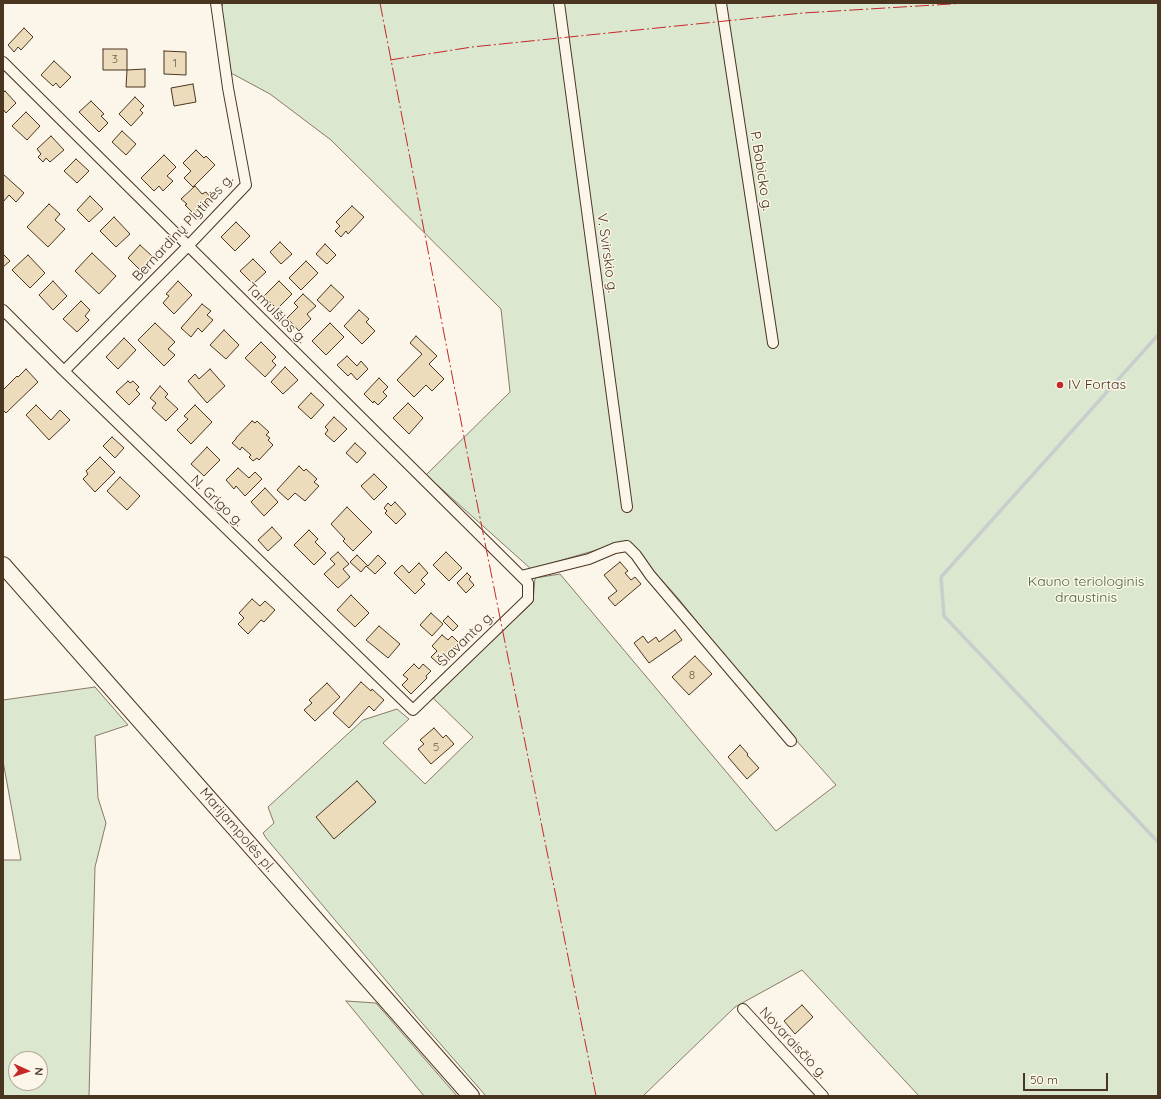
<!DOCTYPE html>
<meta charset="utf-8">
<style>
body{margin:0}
#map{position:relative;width:1161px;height:1099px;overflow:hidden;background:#fbf6e9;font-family:Quicksand,sans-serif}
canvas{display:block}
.frame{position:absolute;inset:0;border:4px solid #4a3520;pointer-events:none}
.north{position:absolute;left:8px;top:1051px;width:40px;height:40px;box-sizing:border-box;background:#fbf6e9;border:1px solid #b4a999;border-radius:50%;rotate:93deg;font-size:11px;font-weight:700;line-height:16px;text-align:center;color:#4a3520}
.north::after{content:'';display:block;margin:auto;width:14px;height:18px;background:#c62828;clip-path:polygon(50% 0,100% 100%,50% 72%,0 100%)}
.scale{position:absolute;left:1023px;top:1073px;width:85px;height:18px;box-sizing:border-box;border:2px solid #4a3520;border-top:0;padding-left:5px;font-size:12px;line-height:14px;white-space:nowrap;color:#4a3520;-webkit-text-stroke:3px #fbf6e9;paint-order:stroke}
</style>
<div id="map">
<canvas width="1161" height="1099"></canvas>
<div class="frame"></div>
<div class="north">N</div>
<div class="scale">50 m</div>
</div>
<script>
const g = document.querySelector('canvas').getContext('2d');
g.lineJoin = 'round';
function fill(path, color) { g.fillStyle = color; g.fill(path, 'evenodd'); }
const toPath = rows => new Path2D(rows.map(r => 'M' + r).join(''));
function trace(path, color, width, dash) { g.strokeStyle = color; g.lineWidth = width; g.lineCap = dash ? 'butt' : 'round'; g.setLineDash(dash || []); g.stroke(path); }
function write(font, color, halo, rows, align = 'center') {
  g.font = font + ' Quicksand,sans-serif'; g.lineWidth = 3; g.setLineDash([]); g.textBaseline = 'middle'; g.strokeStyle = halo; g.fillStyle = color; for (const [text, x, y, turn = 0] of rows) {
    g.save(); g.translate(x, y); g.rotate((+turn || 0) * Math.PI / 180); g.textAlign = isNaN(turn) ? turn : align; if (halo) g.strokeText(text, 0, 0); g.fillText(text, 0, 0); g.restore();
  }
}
const green = toPath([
 [223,3,1158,3,1158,1096,919,1096,802,970,735,1007,643,1096,486,1096,415,1015,266,838,263,833,274,823,268,807,363,720,397,709,409,719,383,743,425,784,473,737,432,697,533,602,535,578,560,574,776,831,836,785,762,702,677,597,631,546,624,542,531,569,426,475,510,392,501,309,331,140,270,94,231,73,221,10,223,3],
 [95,687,128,725,95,736,98,798,106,823,95,867,89,1096,3,1096,3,860,21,860,3,761,3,700,95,687],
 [16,1059,40,1059,40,1083,16,1083,16,1059],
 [346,1001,376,1003,457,1096,424,1096,346,1001]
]);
const stream = toPath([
 [1158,335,941,577,944,616,1158,842]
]);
const building = toPath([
 [24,28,33,37,21,50,18,47,14,52,8,45,24,28],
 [103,49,127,49,127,70,103,70,103,49],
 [164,51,186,52,186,75,164,74,164,51],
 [54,61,71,77,60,88,56,83,53,86,41,75,54,61],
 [145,69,145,87,126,87,127,70,145,69],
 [193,84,196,102,174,106,171,88,193,84],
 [5,91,16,103,6,113,3,109,3,93,5,91],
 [135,97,144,106,140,110,143,113,131,126,119,114,135,97],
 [91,101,104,114,101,116,108,123,99,132,79,112,91,101],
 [26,112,40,126,27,140,12,126,26,112],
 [122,131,136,144,126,155,112,142,122,131],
 [51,136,64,150,50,162,46,158,43,162,38,157,41,154,37,149,51,136],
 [196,150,204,158,206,156,215,165,193,187,184,178,191,171,183,163,196,150],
 [164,155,176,167,167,176,173,181,163,191,159,186,154,191,141,178,164,155],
 [76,159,89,171,77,183,64,171,76,159],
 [3,174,24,193,16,202,9,195,3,202,3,174],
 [195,186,202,194,206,192,211,198,194,214,185,205,187,204,181,199,195,186],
 [90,196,103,209,89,222,77,210,90,196],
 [49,204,60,214,55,220,65,229,48,247,27,227,49,204],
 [352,206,364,217,348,234,346,231,341,237,335,231,340,226,336,222,352,206],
 [114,217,130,234,116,247,100,231,114,217],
 [236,222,250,236,235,251,221,237,236,222],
 [280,242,292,254,281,264,270,252,280,242],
 [325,244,336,255,327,264,316,254,325,244],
 [140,245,153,257,140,270,128,258,140,245],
 [92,253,116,276,99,294,75,271,92,253],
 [3,254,10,261,3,267,3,254],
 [28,255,45,273,30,288,12,270,28,255],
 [253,259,266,272,253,284,240,271,253,259],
 [306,261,318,273,301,290,289,278,306,261],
 [53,281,67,296,53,310,39,295,53,281],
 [178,281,192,295,174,314,163,303,169,296,166,294,178,281],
 [279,281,292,294,277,309,264,296,279,281],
 [331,285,344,297,330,312,317,300,331,285],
 [303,294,316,306,307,314,311,319,299,331,287,318,298,307,294,303,303,294],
 [81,301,90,310,85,316,89,320,77,332,63,319,81,301],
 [202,304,211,311,207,315,213,320,202,332,198,328,191,337,181,328,202,304],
 [359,310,369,319,366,322,375,331,362,344,344,326,359,310],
 [155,323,175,342,168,349,175,355,164,366,138,340,155,323],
 [330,323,344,337,326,355,312,341,330,323],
 [224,330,239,345,226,359,210,345,224,330],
 [416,336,437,356,429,364,444,379,432,391,426,385,414,397,397,380,422,354,410,343,416,336],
 [124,338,136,350,118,369,106,357,124,338],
 [261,342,276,357,272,361,276,365,265,377,245,358,261,342],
 [347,356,357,366,361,361,368,369,357,380,351,373,348,376,337,365,347,356],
 [285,367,298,380,283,394,271,382,285,367],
 [26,369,38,382,6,413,3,410,3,390,17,376,18,377,26,369],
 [210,369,225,386,207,403,188,381,195,374,199,379,210,369],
 [379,378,388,387,383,392,387,396,378,405,374,401,373,403,364,394,379,378],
 [128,381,130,383,133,381,139,387,136,390,140,394,129,405,116,392,128,381],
 [160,386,168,394,165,397,178,409,166,421,152,408,156,403,150,398,160,386],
 [311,393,324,405,311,419,298,407,311,393],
 [408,403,423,418,409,434,393,418,408,403],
 [36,405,51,420,60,410,70,420,49,440,26,415,36,405],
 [195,405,212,422,191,444,177,430,188,419,184,416,195,405],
 [334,417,347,429,334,442,325,434,328,430,325,427,334,417],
 [252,421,255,423,257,421,269,432,266,435,270,438,268,440,273,445,259,460,257,458,253,461,249,457,251,455,242,447,240,450,232,443,236,439,236,438,252,421],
 [112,437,124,448,115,458,103,446,112,437],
 [355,443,366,453,357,463,346,453,355,443],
 [207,447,220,460,204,476,191,464,207,447],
 [100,457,115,472,95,492,83,479,88,474,86,471,100,457],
 [299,466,304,471,306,469,317,479,314,482,319,486,305,501,295,493,288,500,277,490,299,466],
 [238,468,249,478,255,472,262,479,245,496,236,486,234,489,226,480,238,468],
 [374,474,387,487,374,500,361,486,374,474],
 [120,477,140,496,127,510,107,491,120,477],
 [265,488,278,502,264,516,251,502,265,488],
 [395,502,406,514,396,524,385,513,387,511,384,508,388,503,391,506,395,502],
 [347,507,372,532,353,551,343,541,345,539,331,524,347,507],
 [272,527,282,538,268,551,258,540,272,527],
 [309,530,318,539,315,542,326,553,314,565,294,545,309,530],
 [338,552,349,564,343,569,350,577,338,588,324,574,335,564,330,559,338,552],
 [446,552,462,568,449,581,433,565,446,552],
 [357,555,368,566,378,555,386,563,375,574,366,566,361,572,350,562,357,555],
 [620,562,628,571,625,573,631,580,635,577,641,584,615,606,608,598,617,591,604,575,620,562],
 [419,563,428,573,421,580,425,584,415,594,394,573,402,565,409,573,419,563],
 [467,573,471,577,469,579,474,585,466,593,457,583,467,573],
 [351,595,369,613,355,627,337,610,351,595],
 [252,599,260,606,265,601,275,610,264,622,261,620,248,634,238,624,244,618,239,613,252,599],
 [431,613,443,624,432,636,420,625,431,613],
 [448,616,458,626,453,631,443,621,448,616],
 [379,626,400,644,388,658,366,640,379,626],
 [675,630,682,640,649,663,634,643,643,636,648,643,656,637,659,642,675,630],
 [442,635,448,640,452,636,459,643,454,648,455,649,440,665,431,657,437,651,432,646,442,635],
 [695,656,712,674,689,695,672,677,695,656],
 [414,664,419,669,423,664,431,671,426,676,427,678,411,694,402,685,408,679,403,675,414,664],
 [361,682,371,691,372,689,384,700,374,711,369,706,349,728,333,713,361,682],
 [327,683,340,697,315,721,304,710,312,703,309,700,327,683],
 [434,728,443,738,446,735,454,744,431,764,418,749,424,744,420,740,434,728],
 [740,745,748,754,747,755,759,768,747,779,728,757,740,745],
 [357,781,376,802,334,839,316,817,357,781],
 [802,1005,813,1017,795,1034,784,1021,802,1005]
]);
const street = toPath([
 [559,3,627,507],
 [721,3,773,343],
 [3,62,528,583,528,599,413,710,64,371,3,310],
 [64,371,188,246,246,185,228,88,216,3],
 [521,576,589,559,615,548,627,546,636,555,650,575,791,741],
 [743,1009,823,1096]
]);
const primary = toPath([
 [3,565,471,1096]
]);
const power = toPath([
 [380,3,472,478,596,1096],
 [390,60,472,47,803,13,968,3]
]);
const markers = [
 [1060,385,4,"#c62828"]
];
const numberNames = [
 ["3",115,59],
 ["1",175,63],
 ["8",692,675],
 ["5",436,747]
];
const streetNames = [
 ["P. Babicko g.",761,171,81],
 ["Bernardinų Plytinės g.",183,228,-47],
 ["V. Svirskio g.",607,253,82],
 ["Tamulšios g.",276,313,45],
 ["N. Grigo g.",217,501,44],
 ["Šlavanto g.",466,639,-44],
 ["Marijampolės pl.",237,830,49],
 ["Novaraisčio g.",793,1043,47]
];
const poiNames = [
 ["IV Fortas",1068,385]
];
const parkNames = [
 ["Kauno teriologinis",1086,582],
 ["draustinis",1086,598]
];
fill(green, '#dce7d0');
trace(green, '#887966', 1);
trace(stream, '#c9cecd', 3.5);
fill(building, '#ecdcbc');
trace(building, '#4a3520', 1);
trace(street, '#4a3520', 12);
trace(primary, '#4a3520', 18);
trace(street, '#fbf6e9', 10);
trace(primary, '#fbf6e9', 16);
trace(power, '#c62828', 1, [14, 3, 2, 3]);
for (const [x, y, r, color] of markers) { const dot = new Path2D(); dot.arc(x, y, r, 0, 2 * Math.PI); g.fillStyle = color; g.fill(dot); trace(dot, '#fbf6e9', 1.5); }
write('12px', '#725f47', null, numberNames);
write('14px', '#4a3520', '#fbf6e9', streetNames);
write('14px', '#4a3520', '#fbf6e9', poiNames, 'left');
write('14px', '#436837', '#fbf6e9', parkNames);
</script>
